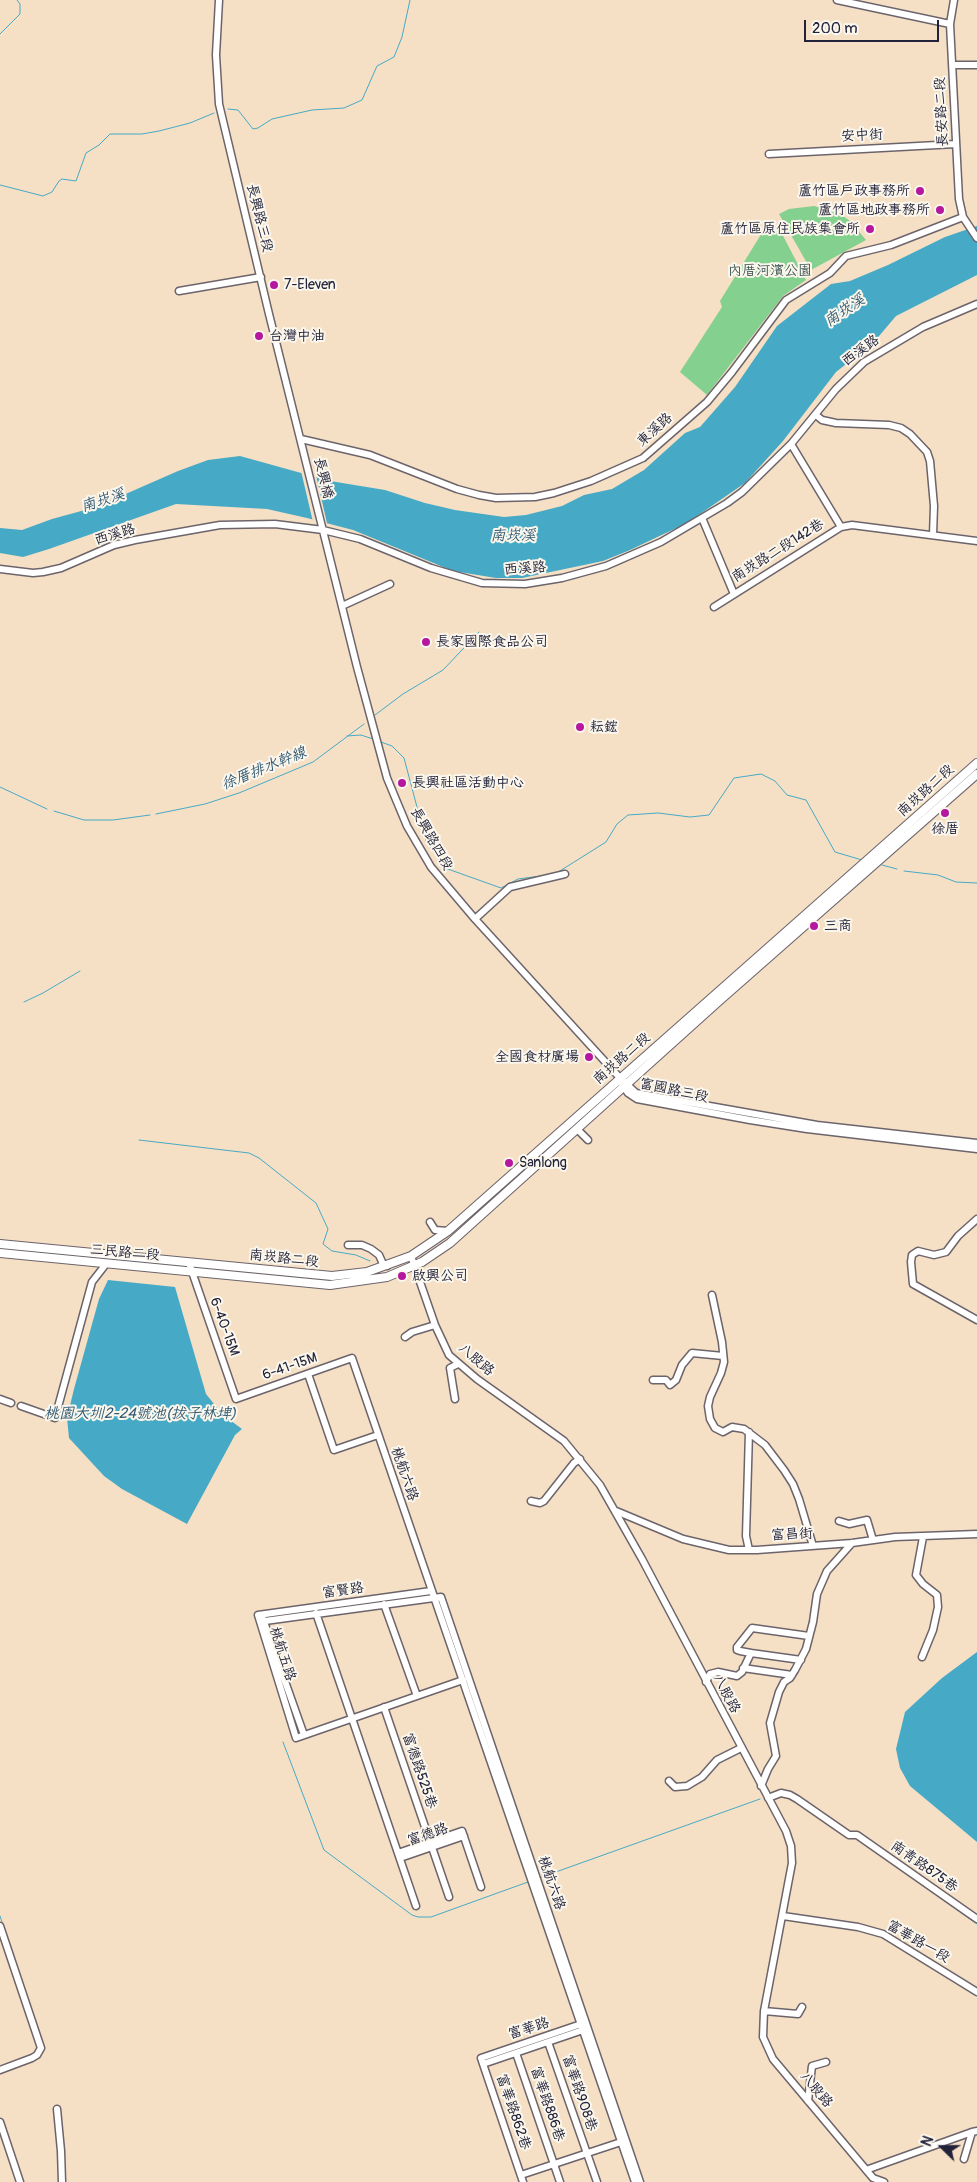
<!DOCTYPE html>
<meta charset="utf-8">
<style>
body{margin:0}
#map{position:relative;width:977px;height:2182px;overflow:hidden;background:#f5dfc5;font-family:Pangolin,sans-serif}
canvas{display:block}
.north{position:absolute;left:917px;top:2122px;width:50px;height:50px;-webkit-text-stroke:4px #fbf7ec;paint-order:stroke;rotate:292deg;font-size:14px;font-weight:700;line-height:20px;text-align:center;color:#22223b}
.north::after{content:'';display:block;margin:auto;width:18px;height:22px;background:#22223b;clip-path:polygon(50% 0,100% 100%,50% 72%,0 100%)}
.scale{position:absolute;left:804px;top:20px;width:135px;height:22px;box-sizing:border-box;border:2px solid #22223b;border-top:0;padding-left:6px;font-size:15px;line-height:18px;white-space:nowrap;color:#22223b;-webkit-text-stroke:4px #fbf7ec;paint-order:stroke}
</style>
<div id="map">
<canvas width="977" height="2182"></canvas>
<div class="north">N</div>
<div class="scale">200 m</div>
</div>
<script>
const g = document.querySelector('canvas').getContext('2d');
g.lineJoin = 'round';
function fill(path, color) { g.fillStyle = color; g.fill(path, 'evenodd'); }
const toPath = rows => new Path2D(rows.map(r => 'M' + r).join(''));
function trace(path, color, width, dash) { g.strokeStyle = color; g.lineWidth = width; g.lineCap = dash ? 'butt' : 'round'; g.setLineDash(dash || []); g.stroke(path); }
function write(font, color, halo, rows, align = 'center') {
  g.font = font + ' Pangolin,"LXGW WenKai TC",sans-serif'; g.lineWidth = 4; g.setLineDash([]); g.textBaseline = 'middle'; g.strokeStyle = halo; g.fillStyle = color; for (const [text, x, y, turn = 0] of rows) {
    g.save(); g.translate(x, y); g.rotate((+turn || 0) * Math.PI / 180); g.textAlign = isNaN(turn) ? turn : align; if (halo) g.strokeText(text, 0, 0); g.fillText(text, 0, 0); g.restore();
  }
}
const green = toPath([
 [814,206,839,213,850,221,866,240,811,270,779,214,789,209],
 [768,223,779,228,806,280,783,296,707,395,680,372,722,307,720,301]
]);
const water = toPath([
 [977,226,977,275,896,316,874,342,836,372,783,441,745,483,687,523,630,550,603,561,522,578,496,578,453,571,353,530,307,518,267,509,176,504,49,549,23,557,0,553,0,528,22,530,52,519,96,507,178,471,208,460,240,456,330,481,385,490,425,503,455,510,504,517,526,515,562,506,584,495,612,489,644,470,685,433,700,427,735,387,777,326,831,284,850,281,888,265,945,237],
 [108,1280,175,1287,206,1394,223,1415,242,1429,235,1435,187,1524,122,1489,104,1476,69,1438,67,1418,74,1389,99,1299],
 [977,1652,977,1842,910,1786,900,1768,896,1749,905,1712,942,1678]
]);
const pier = toPath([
 [301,471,316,475,327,523,321,524,313,522]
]);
const stream = toPath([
 [0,34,20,14,20,4,17,0],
 [228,109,238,110,253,129,258,128,272,119,312,110,344,108,362,100,377,66,394,57,402,37,410,0],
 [0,185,43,196,52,192,59,181,62,179,76,181,86,153,99,145,110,134,142,134,159,131,190,123,214,113],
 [375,715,403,694,443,670,479,632],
 [347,736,361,735,373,739],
 [381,742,392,746,404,758,426,841,445,868,501,888,518,879,548,875],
 [0,787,47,809],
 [54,811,84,820,113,820,150,815],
 [156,814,205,804,239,793,313,762,364,724],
 [882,865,897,869],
 [904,871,938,875,956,882,977,883],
 [555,874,606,842,617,824,628,815,658,813,690,817,709,815,734,778,761,774,775,781,787,795,806,800,835,852,862,860],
 [24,1002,43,993,80,971],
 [139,1140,249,1153,259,1158,316,1203,328,1229,323,1244,332,1251,356,1255,370,1261],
 [283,1742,324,1850,412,1915,418,1917,431,1917,528,1882],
 [859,1840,977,1924],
 [539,1878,760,1799],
 [0,1916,43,2048]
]);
const minor = toPath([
 [219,0,216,55,219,104,269,314,357,667,387,778,407,826,431,867,475,919,620,1078,636,1093,817,1125,977,1143],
 [837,0,950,24],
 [954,0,950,24,959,199,963,217,977,238],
 [953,65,977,65],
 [769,154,956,144],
 [179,291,261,277],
 [816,415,822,420,836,423,889,425,901,428,910,434,927,452,930,461,934,506,933,535],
 [301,439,370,455,457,489,479,495,496,498,535,497,554,493,591,481,643,458,707,402,732,372,786,300,830,273,846,256,891,245,963,217],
 [791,444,841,527],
 [702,518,734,594],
 [0,569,33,573,43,572,61,568,114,545,135,540,220,525,275,524,323,530,360,539,431,568,482,583,525,584,562,578,606,566,661,542,727,503,742,492,791,444,836,389,864,362,923,327,977,304],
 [342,606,390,584],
 [714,607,841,527,852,525,977,541],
 [475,919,510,887,565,874],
 [622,1084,628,1093,637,1099,750,1120,807,1129,977,1149],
 [577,1129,588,1140],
 [977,1219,958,1236,946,1252,934,1255,918,1251,912,1255,911,1262,913,1284,977,1320],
 [430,1222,435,1230,448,1231],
 [348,1245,362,1245,371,1249,379,1255,383,1264,387,1266],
 [411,1256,435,1325,449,1355,477,1379,564,1441,600,1485,642,1559,786,1831,791,1846,792,1863,764,2011,763,2037,773,2059,873,2178,884,2182],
 [189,1263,236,1399,352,1358,635,2182],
 [712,1295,722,1342,724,1362,721,1373,710,1397,708,1406,710,1419,715,1428,723,1432,732,1427,744,1429,765,1445,784,1470,793,1484,799,1499,813,1546],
 [405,1337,412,1332,435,1325],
 [308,1374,334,1450,378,1435],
 [653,1380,666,1380,670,1385,676,1380,682,1365,692,1353,723,1356],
 [0,1399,11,1403],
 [455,1399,450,1368,458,1364],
 [21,1406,55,1418,92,1282,106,1264],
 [749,1432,746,1536,749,1550],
 [531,1501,540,1503,544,1501,574,1463,580,1459],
 [616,1511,683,1539,729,1550,757,1550,852,1543,895,1537,977,1534],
 [839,1521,849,1524,867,1520,873,1540],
 [384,1604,417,1696],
 [316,1613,416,1906],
 [258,1615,296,1738,463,1680],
 [258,1615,431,1591],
 [263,1619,304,1735],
 [265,1621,441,1597,640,2182],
 [751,1653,801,1660],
 [922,1657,933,1630,938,1607,937,1595,923,1584,916,1575,923,1537],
 [743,1668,792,1675],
 [706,1682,710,1674,718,1672,737,1676,742,1672,751,1653,740,1651,737,1650,737,1647,752,1628,809,1636],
 [384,1707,449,1897],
 [669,1781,675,1787,687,1786,702,1777,717,1760,741,1748],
 [761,1786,768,1769,776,1756,770,1723,779,1692,784,1682,790,1678,795,1670,806,1649,813,1622,817,1594,827,1571,852,1543],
 [768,1798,781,1793,790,1795,797,1799,849,1835,857,1835,977,1919],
 [398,1853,462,1831,481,1887],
 [400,1858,464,1836],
 [783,1916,858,1927,883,1934,977,1992],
 [0,1926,41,2048,37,2055,32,2058,0,2070],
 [764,2011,798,2014,802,2007],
 [548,2042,597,2182],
 [516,2053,560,2182],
 [483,2064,586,2029],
 [808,2101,812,2066,826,2062],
 [57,2109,61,2151,62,2182],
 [0,2122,20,2182],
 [964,2159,972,2132,977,2131],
 [866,2170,972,2132],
 [521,2175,624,2141],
 [523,2182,481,2058,584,2023]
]);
const major = toPath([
 [0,1244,332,1276,367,1272,411,1256,448,1231,977,763],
 [0,1253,330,1285,387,1277,422,1262,450,1243,719,1001,977,774]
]);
const markers = [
 [920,191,5,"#b5179e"],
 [940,210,5,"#b5179e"],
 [870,229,5,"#b5179e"],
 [274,285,5,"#b5179e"],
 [259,336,5,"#b5179e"],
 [426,642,5,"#b5179e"],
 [580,727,5,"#b5179e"],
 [402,783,5,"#b5179e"],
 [945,813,5,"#b5179e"],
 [814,926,5,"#b5179e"],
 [589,1057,5,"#b5179e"],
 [509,1163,5,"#b5179e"],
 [402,1276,5,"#b5179e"]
];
const streetNames = [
 ["長安路二段",942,112,-93],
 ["安中街",862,136,-3],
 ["長興路三段",259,218,76],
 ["西溪路",861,351,-36],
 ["東溪路",655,430,-42],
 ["長興橋",323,478,76],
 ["西溪路",115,535,-17],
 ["南崁路二段142巷",778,551,-32],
 ["西溪路",525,569,-4],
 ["南崁路二段",926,791,-42],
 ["長興路四段",431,839,60],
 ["南崁路二段",622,1059,-41],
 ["富國路三段",674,1091,12],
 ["三民路二段",125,1253,5],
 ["南崁路二段",284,1259,6],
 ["6-40-15M",224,1327,70],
 ["八股路",476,1360,40],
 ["6-41-15M",290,1367,-19],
 ["桃航六路",404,1474,71],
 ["富昌街",792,1535,-3],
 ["富賢路",343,1591,-8],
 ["桃航五路",282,1654,72],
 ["八股路",726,1694,62],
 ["富德路525巷",419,1771,71],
 ["富德路",428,1835,-19],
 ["南青路875巷",924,1867,35],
 ["桃航六路",551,1883,71],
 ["富華路一段",918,1942,30],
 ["富華路",529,2029,-18],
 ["八股路",816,2090,50],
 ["富華路908巷",579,2093,71],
 ["富華路886巷",547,2104,71],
 ["富華路862巷",513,2112,71]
];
const poiNames = [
 ["蘆竹區戶政事務所",910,191,"right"],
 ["蘆竹區地政事務所",930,210,"right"],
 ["蘆竹區原住民族集會所",860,229,"right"],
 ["7-Eleven",284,285],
 ["台灣中油",269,336],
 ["長家國際食品公司",436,642],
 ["耘鋐",590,727],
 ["長興社區活動中心",412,783],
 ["徐厝",945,829,"center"],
 ["三商",824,926],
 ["全國食材廣場",579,1057,"right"],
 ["Sanlong",519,1163],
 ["啟興公司",412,1276]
];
const parkNames = [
 ["內厝河濱公園",770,271]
];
const waterNames = [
 ["南崁溪",845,311,-34],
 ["南崁溪",103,501,-18],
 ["南崁溪",513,536],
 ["徐厝排水幹線",264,769,-22],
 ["桃園大圳2-24號池(拔子林埤)",140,1414]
];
fill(green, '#84d08e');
fill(water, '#46aac6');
fill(pier, '#f5dfc5');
trace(stream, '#46aac6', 1);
trace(minor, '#6c646b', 9);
trace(major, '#6c646b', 10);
trace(minor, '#fff', 6);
trace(major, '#fff', 8);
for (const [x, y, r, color] of markers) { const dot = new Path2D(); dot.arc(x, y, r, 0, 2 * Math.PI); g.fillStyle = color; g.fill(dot); trace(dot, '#fbf7ec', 2); }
write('14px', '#22223b', '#fbf7ec', streetNames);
write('14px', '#22223b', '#fbf7ec', poiNames, 'left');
write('14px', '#3f5654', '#fbf7ec', parkNames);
write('italic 15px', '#305873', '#fbf7ec', waterNames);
</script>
